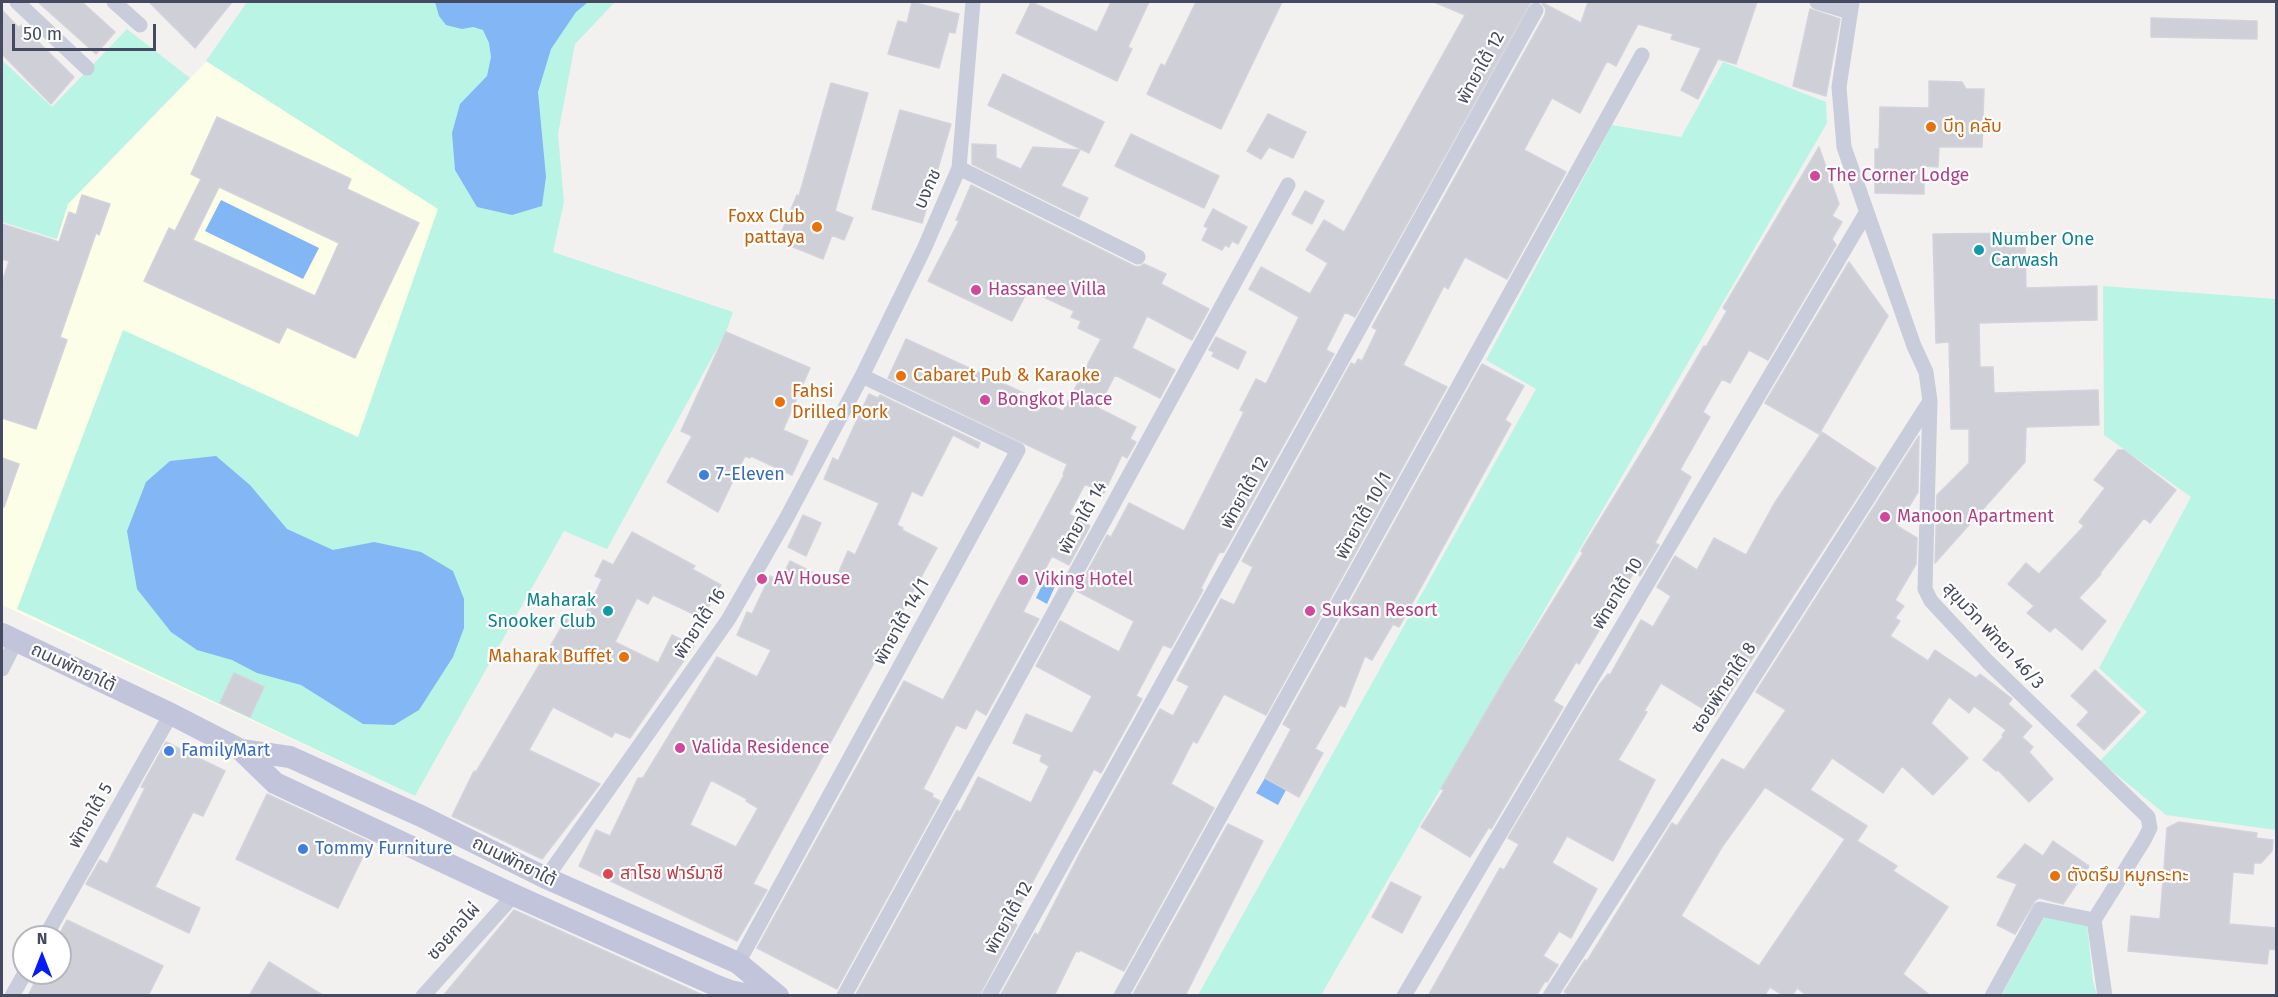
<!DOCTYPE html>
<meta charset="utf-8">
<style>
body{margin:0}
#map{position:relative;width:2278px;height:997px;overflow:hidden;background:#f3f1f0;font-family:"Fira Sans",sans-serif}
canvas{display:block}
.frame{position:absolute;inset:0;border:3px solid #464a60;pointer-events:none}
.north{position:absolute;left:12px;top:925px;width:60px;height:60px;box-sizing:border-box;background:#fff;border:2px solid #b5b7bf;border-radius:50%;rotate:0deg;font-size:16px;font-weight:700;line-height:24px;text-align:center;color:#464a60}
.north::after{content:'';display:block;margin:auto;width:21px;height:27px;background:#061cf7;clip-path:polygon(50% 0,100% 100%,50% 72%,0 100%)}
.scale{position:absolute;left:12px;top:24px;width:144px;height:27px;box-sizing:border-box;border:3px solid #464a60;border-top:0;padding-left:8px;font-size:18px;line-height:21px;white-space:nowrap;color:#464a60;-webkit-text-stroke:4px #fff;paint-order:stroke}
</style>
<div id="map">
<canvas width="2278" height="997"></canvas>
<div class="frame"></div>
<div class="north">N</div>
<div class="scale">50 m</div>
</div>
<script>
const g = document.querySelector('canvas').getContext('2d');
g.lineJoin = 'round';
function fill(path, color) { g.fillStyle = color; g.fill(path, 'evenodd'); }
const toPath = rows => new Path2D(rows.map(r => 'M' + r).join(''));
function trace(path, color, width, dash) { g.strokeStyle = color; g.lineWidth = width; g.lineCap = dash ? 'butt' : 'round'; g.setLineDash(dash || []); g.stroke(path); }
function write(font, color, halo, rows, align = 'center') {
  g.font = font + ' "Fira Sans","Noto Sans Thai",sans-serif'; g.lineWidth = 4.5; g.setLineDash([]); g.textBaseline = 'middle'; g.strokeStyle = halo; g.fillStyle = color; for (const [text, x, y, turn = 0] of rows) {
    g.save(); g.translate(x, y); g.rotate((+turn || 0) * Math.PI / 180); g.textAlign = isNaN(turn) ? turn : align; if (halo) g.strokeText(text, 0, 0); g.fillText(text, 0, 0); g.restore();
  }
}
const commercial = toPath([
 [207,61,442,211,564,531,415,796,2,605,2,408,68,204]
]);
const green = toPath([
 [247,2,615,2,575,44,558,134,564,202,553,252,733,312,726,332,607,549,564,531,415,796,17,609,123,330,358,437,438,209,206,61],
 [127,29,190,78,68,204,57,239,2,222,2,60,52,107],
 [1723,62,1826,102,1827,123,1321,995,1198,995,1536,389,1486,360,1612,125,1681,137],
 [2103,286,2276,299,2276,830,2166,815,2100,761,2147,712,2099,668,2191,497,2104,435],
 [2045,916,2087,925,2093,981,2097,995,2001,996]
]);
const water = toPath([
 [435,2,588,2,576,12,551,49,538,92,546,177,542,206,512,215,477,207,455,170,452,133,460,104,487,76,491,57,489,43,483,30,473,27,462,29,446,25,439,16],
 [221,200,319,248,303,279,205,231],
 [216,456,250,485,287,529,333,550,374,542,421,552,453,571,464,599,464,628,453,657,419,710,394,725,363,724,301,685,257,673,232,660,197,650,171,632,137,589,127,531,146,482,170,461],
 [1045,579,1056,584,1047,604,1036,598],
 [1265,778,1286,790,1278,805,1256,793]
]);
const building = toPath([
 [38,2,82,2,115,32,96,54,38,2],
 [149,2,232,2,195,48,149,2],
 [912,2,959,14,955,33,949,32,939,68,888,54,898,21,907,23,912,2],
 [1031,2,1097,32,1111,2,1149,2,1128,47,1132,49,1117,81,1016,33,1031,2],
 [1196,2,1282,2,1221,129,1147,94,1161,64,1165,66,1196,2],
 [1434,2,1531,2,1355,317,1345,312,1326,350,1334,354,1224,552,1219,553,1201,588,1203,590,1171,648,1163,645,1136,696,1142,699,1101,773,1094,769,1012,920,1017,925,979,996,855,996,957,810,960,812,978,777,1031,803,1049,766,1040,761,1042,755,1013,743,1026,714,1072,733,1092,696,1036,666,1060,621,1119,652,1134,621,1077,591,1107,535,1111,537,1129,503,1184,531,1244,412,1240,410,1256,379,1266,384,1299,317,1249,289,1261,267,1310,294,1328,263,1306,250,1324,220,1344,232,1465,15,1434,2],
 [1541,2,1581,23,1588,2,1757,2,1736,64,1718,59,1698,99,1681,90,1701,48,1671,39,1673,34,1638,24,1616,66,1607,61,1580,113,1552,98,1524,150,1566,172,1507,279,1465,257,1448,289,1444,286,1403,365,1447,387,1266,715,1224,694,1197,743,1193,741,1171,784,1214,808,1124,971,1080,950,1079,952,1076,951,1054,996,1000,996,1035,933,1038,935,1080,853,1160,709,1173,716,1189,686,1177,680,1221,599,1234,605,1253,567,1242,561,1351,363,1355,365,1358,359,1362,361,1377,330,1372,327,1545,15,1546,9,1541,2],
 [1810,9,1840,19,1826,96,1793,86,1810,9],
 [2,10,19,28,21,25,74,77,51,104,2,54,2,10],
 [2151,18,2257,21,2257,39,2151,37,2151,18],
 [1003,74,1104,122,1089,153,988,105,1003,74],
 [1929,81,1962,82,1966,89,1984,89,1982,147,1939,147,1938,167,1924,166,1924,194,1875,193,1875,149,1879,149,1880,107,1929,108,1929,81],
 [831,83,868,93,835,211,853,218,844,240,832,235,823,259,778,241,797,195,799,196,831,83],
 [900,110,951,124,922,223,872,209,900,110],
 [1268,114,1306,132,1293,158,1269,147,1261,159,1247,151,1268,114],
 [217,117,351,179,347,189,419,223,355,358,287,327,279,343,144,281,169,228,175,231,201,179,191,174,217,117],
 [219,187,339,243,315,296,193,240,219,187],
 [1131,134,1219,176,1204,208,1115,166,1131,134],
 [972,144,996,145,996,158,1021,169,1033,147,1080,150,1061,186,1088,198,1079,217,972,164,972,144],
 [1819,147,1839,204,1832,216,1842,222,1832,239,1836,245,1768,360,1749,350,1730,383,1722,379,1703,412,1710,417,1680,470,1691,477,1655,543,1659,545,1640,576,1634,572,1579,664,1576,662,1553,701,1563,707,1491,829,1489,827,1470,857,1421,827,1444,790,1441,789,1508,674,1583,553,1581,551,1651,437,1704,346,1706,347,1727,311,1723,308,1819,147],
 [971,185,1134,266,1139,267,1144,264,1166,274,1161,284,1209,309,1192,340,1147,316,1132,348,1175,370,1160,398,1115,375,1098,408,1136,427,1130,439,1136,442,1127,458,1122,455,1104,493,1085,484,1069,514,1090,526,1069,565,1052,556,1023,612,1039,619,986,715,976,709,966,729,956,725,923,789,933,794,932,797,940,801,837,989,757,948,904,681,943,700,1064,475,1063,474,1067,464,888,378,906,339,1063,411,1101,339,1078,328,1081,321,1071,317,1074,311,1028,290,1012,321,928,281,959,221,956,220,971,185],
 [1305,191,1324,201,1312,224,1292,214,1305,191],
 [82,195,110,204,99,235,96,233,60,337,67,340,36,429,2,418,2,283,9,261,2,259,2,224,59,242,69,212,76,215,82,195],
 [1213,209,1247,227,1238,244,1232,241,1229,247,1225,245,1222,250,1202,240,1208,228,1204,226,1213,209],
 [2025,233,2026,288,2097,286,2097,320,1979,323,1980,367,1993,367,1994,393,2098,390,2099,425,2026,427,2025,462,1935,563,1937,495,1969,463,1969,429,1951,429,1949,342,1936,343,1933,234,2025,233],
 [1849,262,1888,316,1819,434,1765,403,1849,262],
 [726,332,810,368,783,430,808,441,792,475,751,456,750,458,745,456,718,512,667,482,692,436,681,431,726,332],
 [1216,337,1246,352,1238,369,1212,356,1214,352,1209,350,1216,337],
 [1482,364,1524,386,1505,420,1511,424,1399,627,1393,624,1372,660,1365,656,1345,707,1340,705,1315,749,1323,753,1299,797,1265,778,1291,729,1283,724,1482,364],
 [869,394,878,398,880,395,980,443,978,448,953,435,922,496,912,491,897,525,903,528,902,530,937,548,753,884,767,890,737,941,579,866,596,830,610,836,638,778,643,778,717,657,757,677,771,650,737,635,747,612,752,614,770,576,780,581,790,561,834,583,848,551,855,555,879,503,824,479,833,458,838,461,869,394],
 [711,780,747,799,746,801,758,808,736,847,690,825,711,780],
 [1822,432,1876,468,1715,716,1661,683,1644,711,1647,712,1618,760,1655,780,1613,861,1567,836,1552,863,1597,889,1571,938,1559,931,1543,956,1558,965,1547,982,1545,981,1536,996,1428,996,1500,868,1504,870,1519,844,1508,838,1580,717,1600,684,1608,674,1610,675,1641,620,1653,627,1671,596,1657,587,1675,556,1697,570,1714,538,1746,555,1774,504,1822,432],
 [1919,436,1918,492,1897,526,1917,538,1916,564,1895,600,1904,606,1895,618,1900,621,1890,636,1928,661,1935,650,1976,678,1980,674,2011,698,2012,699,2008,704,2032,726,2022,737,2033,747,2029,752,2053,779,2029,802,1998,770,1996,771,1983,760,2003,737,2002,735,2006,730,1974,706,1969,713,1949,697,1931,723,1968,758,1933,795,1902,766,1883,793,1832,758,1810,790,1867,826,1857,841,1897,866,1893,871,1948,907,1903,974,1931,996,1808,996,1797,988,1792,996,1784,996,1770,987,1764,996,1570,996,1564,992,1585,960,1587,961,1672,823,1677,826,1722,759,1744,770,1786,710,1756,692,1919,436],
 [1765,787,1845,839,1759,966,1681,916,1722,847,1765,787],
 [2118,450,2124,450,2176,490,2150,523,2144,518,2100,573,2101,574,2079,598,2106,621,2082,650,2055,627,2050,632,2027,613,2034,606,2008,584,2026,563,2039,574,2084,526,2079,522,2105,488,2094,480,2118,450],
 [2,458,19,464,4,507,2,507,2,458],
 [803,515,821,523,806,556,788,547,803,515],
 [632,532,695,566,692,569,721,585,702,618,653,595,648,604,637,598,615,642,658,663,672,635,694,646,630,738,615,732,612,737,553,707,529,750,600,784,542,859,452,816,474,771,476,772,567,618,580,625,602,579,595,576,603,560,613,565,632,532],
 [2095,670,2140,712,2104,750,2077,725,2089,712,2071,696,2095,670],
 [234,673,264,687,250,717,220,703,234,673],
 [166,742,225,771,203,816,193,812,155,887,200,908,189,933,86,884,100,860,107,864,145,788,141,787,166,742],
 [267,794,370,842,338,908,236,859,267,794],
 [2179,822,2257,833,2256,838,2273,840,2272,851,2261,863,2254,863,2253,874,2233,872,2229,924,2277,928,2277,950,2269,949,2267,964,2128,951,2131,916,2160,919,2167,828,2179,822],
 [1228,824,1263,841,1185,996,1132,996,1228,824],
 [2053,841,2089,866,2063,904,2039,898,2035,901,2015,934,1997,925,2017,884,1997,877,2025,844,2043,856,2053,841],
 [1391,882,1421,897,1402,933,1372,917,1391,882],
 [514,910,705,996,443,996,514,910],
 [67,920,163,966,148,996,28,996,39,973,60,973,60,933,67,920],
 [269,962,324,996,249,996,269,962]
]);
const street = toPath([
 [17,2,87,68],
 [114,2,140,25],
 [1817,2,1850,12],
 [1852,2,1839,87,1844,147,1914,346,1926,372,1930,401,1925,589,1931,601,1988,662,2148,817,2150,828,2144,840,2094,920,2105,996],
 [959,168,1138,257],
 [2,669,16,641],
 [546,878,728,620,786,519,862,376,924,249,959,168,973,2],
 [45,937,171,714],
 [738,963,1018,450,862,376],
 [12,996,25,973],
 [423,996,514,895],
 [844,996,1288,185],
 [989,996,1536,10],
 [1121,996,1642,55],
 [1404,996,1866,213],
 [1550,996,1930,401],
 [1992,996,2040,909,2094,920]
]);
const secondary = toPath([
 [2,634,171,714,241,750,275,783,514,895,717,986,730,991,754,996],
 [241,750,290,757,421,816,546,878,738,963,778,996]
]);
const markers = [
 [1931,127,6,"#e8710a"],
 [1815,176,6,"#d1479c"],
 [817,227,6,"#e8710a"],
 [1979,250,6,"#0f9aa8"],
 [976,290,6,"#d1479c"],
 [901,376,6,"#e8710a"],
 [985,400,6,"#d1479c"],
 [780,402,6,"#e8710a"],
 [704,475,6,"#3f7fe0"],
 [1885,517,6,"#d1479c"],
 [762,579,6,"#d1479c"],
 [1023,580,6,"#d1479c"],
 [608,611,6,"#0f9aa8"],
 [1310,611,6,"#d1479c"],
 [624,657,6,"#e8710a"],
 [680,748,6,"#d1479c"],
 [169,751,6,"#3f7fe0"],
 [303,849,6,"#3f7fe0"],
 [608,874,6,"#e0444e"],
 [2055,876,6,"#e8710a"]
];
const streetNames = [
 ["พัทยาใต้ 12",1481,68,-61],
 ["บงกช",928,189,-66],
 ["พัทยาใต้ 12",1245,493,-61],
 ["พัทยาใต้ 10/1",1364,516,-61],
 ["พัทยาใต้ 14",1083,518,-61],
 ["พัทยาใต้ 10",1618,594,-59],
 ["พัทยาใต้ 14/1",902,622,-61],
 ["พัทยาใต้ 16",700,624,-57],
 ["สุขุมวิท พัทยา 46/3",1993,636,47],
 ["ถนนพัทยาใต้",73,668,25],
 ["ซอยพัทยาใต้ 8",1724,688,-57],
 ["พัทยาใต้ 5",91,816,-61],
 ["ถนนพัทยาใต้",514,862,26],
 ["พัทยาใต้ 12",1009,918,-61],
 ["ซอยกอไผ่",454,932,-48]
];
const foodNames = [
 ["บีทู คลับ",1943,127],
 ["Foxx Club",805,217,"right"],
 ["pattaya",805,238,"right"],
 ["Cabaret Pub & Karaoke",913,376],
 ["Fahsi",792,392],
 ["Drilled Pork",792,413],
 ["Maharak Buffet",612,657,"right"],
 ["ตังตรึม หมูกระทะ",2067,876]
];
const hotelNames = [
 ["The Corner Lodge",1827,176],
 ["Hassanee Villa",988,290],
 ["Bongkot Place",997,400],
 ["Manoon Apartment",1897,517],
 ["AV House",774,579],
 ["Viking Hotel",1035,580],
 ["Suksan Resort",1322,611],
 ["Valida Residence",692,748]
];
const cultureNames = [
 ["Number One",1991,240],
 ["Carwash",1991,261],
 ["Maharak",596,601,"right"],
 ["Snooker Club",596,622,"right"]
];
const shopNames = [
 ["7-Eleven",716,475],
 ["FamilyMart",181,751],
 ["Tommy Furniture",315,849]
];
const healthNames = [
 ["สาโรช ฟาร์มาซี",620,874]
];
fill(commercial, '#fdfee8');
fill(green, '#baf4e4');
fill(water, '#83b6f5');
fill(building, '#cfcfd8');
trace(building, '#d4d3dc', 1.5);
trace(street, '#c8ccdb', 15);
trace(secondary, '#c1c4db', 22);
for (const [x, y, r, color] of markers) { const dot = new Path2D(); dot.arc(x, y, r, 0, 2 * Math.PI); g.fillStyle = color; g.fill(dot); trace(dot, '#fff', 2); }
write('18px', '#464a60', '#fff', streetNames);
write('18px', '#c56008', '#fff', foodNames, 'left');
write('18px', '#b23c85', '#fff', hotelNames, 'left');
write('18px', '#0d838f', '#fff', cultureNames, 'left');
write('18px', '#366cbe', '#fff', shopNames, 'left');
write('18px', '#be3a42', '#fff', healthNames, 'left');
</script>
